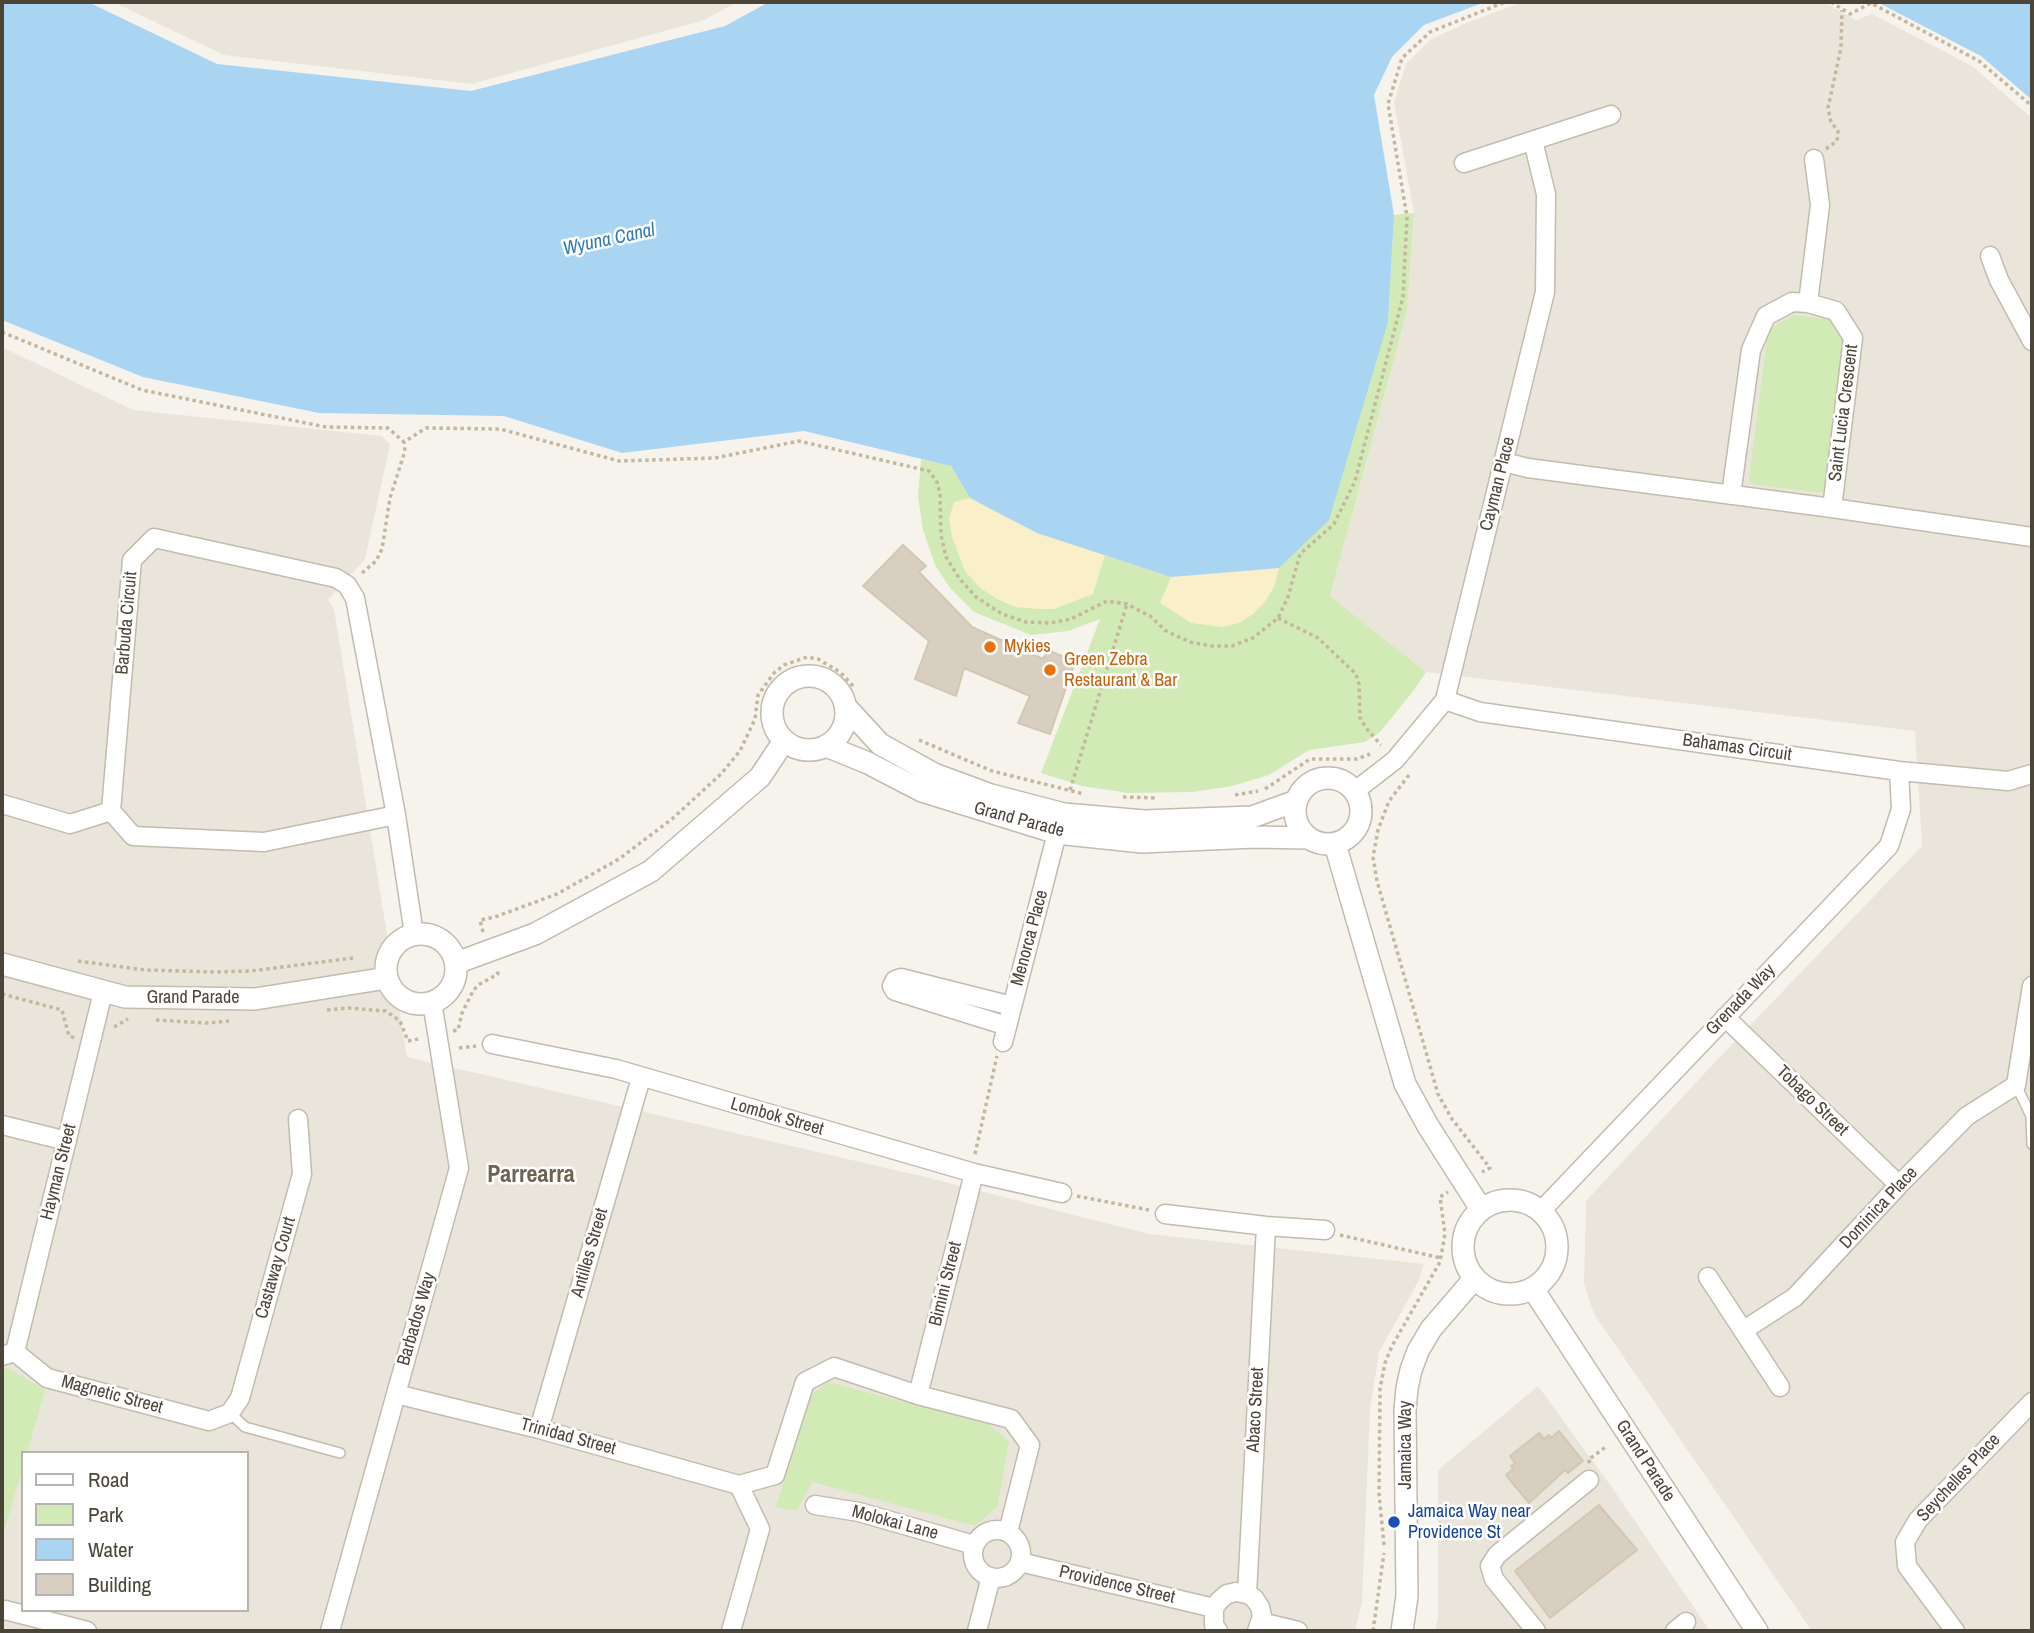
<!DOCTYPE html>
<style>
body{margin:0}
#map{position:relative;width:2034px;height:1633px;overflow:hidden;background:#f6f3ec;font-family:"Archivo Narrow",sans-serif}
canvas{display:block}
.frame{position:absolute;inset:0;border:4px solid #4b4439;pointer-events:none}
.legend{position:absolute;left:21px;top:1451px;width:228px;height:161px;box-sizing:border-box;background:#fff;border:2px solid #b7b4b0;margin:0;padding:9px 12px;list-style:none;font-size:21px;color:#4b4439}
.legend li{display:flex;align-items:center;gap:14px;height:35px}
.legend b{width:35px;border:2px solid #b7b4b0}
</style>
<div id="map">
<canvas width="2034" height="1633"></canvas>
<div class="frame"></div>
<ul class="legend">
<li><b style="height:9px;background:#fff"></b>Road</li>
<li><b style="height:19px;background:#d2eab5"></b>Park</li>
<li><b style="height:19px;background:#a9d4f2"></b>Water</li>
<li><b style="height:19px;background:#d8cfc1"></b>Building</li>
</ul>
</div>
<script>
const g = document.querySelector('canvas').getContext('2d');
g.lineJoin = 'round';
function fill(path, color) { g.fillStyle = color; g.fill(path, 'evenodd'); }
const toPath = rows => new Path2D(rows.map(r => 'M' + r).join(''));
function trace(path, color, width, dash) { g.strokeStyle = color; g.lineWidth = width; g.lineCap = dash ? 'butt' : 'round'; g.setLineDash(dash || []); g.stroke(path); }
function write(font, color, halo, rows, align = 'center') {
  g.font = font + ' "Archivo Narrow",sans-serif'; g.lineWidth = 5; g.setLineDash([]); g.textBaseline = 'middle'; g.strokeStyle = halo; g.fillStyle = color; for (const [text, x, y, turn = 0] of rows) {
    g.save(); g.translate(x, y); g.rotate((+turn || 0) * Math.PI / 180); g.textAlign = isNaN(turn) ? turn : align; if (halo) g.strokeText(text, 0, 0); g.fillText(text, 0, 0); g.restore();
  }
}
const residential = toPath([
 [113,2,738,2,704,20,472,84,224,55],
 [1522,2,1824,2,1856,20,1872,14,1972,66,2032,118,2032,1631,1812,1631,1594,1314,1584,1284,1586,1201,1715,1062,1922,846,1915,731,1426,672,1330,596,1407,311,1414,213,1394,102,1406,64,1430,40,1464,24],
 [2,347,133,410,382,436,390,445,365,559,328,600,334,609,407,1057,921,1176,1149,1234,1424,1264,1418,1282,1379,1352,1370,1410,1362,1602,1355,1631,2,1631],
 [23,1453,247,1453,247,1610,23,1610],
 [1538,1386,1613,1489,1710,1631,1435,1631,1438,1618,1438,1470]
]);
const green = toPath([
 [1414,213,1407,311,1330,596,1426,672,1414,690,1380,732,1365,742,1309,750,1269,775,1232,786,1192,792,1128,793,1082,786,1041,773,1100,619,1068,631,1031,635,974,612,950,588,935,565,923,530,918,497,921,459,951,466,970,498,1037,533,1171,577,1279,568,1388,322,1394,215],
 [1794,315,1829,319,1845,336,1823,493,1751,484,1749,478,1768,330],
 [8,1368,45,1390,27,1453,23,1453,23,1467,2,1538,2,1369],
 [828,1382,988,1424,1009,1442,997,1507,975,1526,812,1482,797,1511,776,1507,811,1395]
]);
const sand = toPath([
 [970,498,1037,533,1105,555,1093,594,1054,609,1037,609,1015,607,995,598,979,587,965,571,952,537,949,519,954,502],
 [1279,568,1274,587,1265,602,1252,615,1239,623,1223,627,1191,623,1160,603,1171,577]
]);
const water = toPath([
 [2,2,88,2,217,64,471,91,725,26,769,2,1485,2,1424,25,1392,57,1374,95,1394,215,1388,322,1329,520,1279,568,1171,577,1037,533,970,498,951,466,804,431,622,453,504,416,319,413,143,377,2,320],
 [1877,2,2032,2,2032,100,1981,56]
]);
const building = toPath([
 [903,545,926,566,919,572,972,627,1043,659,1048,650,1075,662,1050,734,1018,723,1030,696,964,668,956,696,915,679,929,641,863,586,903,545],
 [1559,1431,1583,1461,1568,1473,1565,1470,1529,1503,1506,1475,1513,1469,1511,1466,1515,1463,1510,1456,1539,1433,1544,1439,1549,1435,1551,1438,1559,1431],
 [1599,1505,1637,1550,1550,1618,1515,1571,1599,1505]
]);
const path = toPath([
 [1831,2,1850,14,1871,3,1979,61,2032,106],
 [1826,149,1837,141,1838,131,1831,122,1828,108,1841,48,1842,10],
 [2,332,142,390,326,427,388,428,404,442,426,428,500,429,619,461,715,458,799,441,929,471,937,482,940,494,941,535,946,557,959,578,976,597,1002,614,1026,622,1050,623,1071,619,1107,601,1127,604,1150,616,1166,631,1190,642,1211,646,1232,646,1253,638,1278,618,1288,597,1300,554,1334,524,1355,481,1403,297,1407,217,1388,104,1402,58,1430,32,1505,2],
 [362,573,376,561,382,549,390,498,405,451,404,442],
 [1278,618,1318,638,1356,674,1359,684,1360,718,1366,728,1381,745],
 [919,740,992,771,1084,794],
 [1409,775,1389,801,1378,830,1373,857,1377,881,1438,1094,1452,1119,1490,1168,1482,1172],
 [1265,789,1310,759,1357,759,1370,754],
 [1070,790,1127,604],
 [1235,795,1258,791],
 [1123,797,1157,798],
 [483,932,480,920,495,917,557,894,619,859,672,819,721,774,740,751,755,719,758,695,774,673,784,665,807,657,818,659,840,672,855,688],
 [78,961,145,970,215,972,251,971,353,958],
 [2,994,62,1010,69,1036,75,1038],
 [327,1010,348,1008,386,1011,400,1021,408,1041,418,1039],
 [156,1020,206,1023,229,1021],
 [114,1027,128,1019],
 [453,1031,458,1030,462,1013,473,991,478,985,498,974,496,969],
 [459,1048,476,1046],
 [975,1154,997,1056],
 [1077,1196,1149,1210],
 [1340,1235,1441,1258],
 [1590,1463,1588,1460,1607,1446],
 [1384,1545,1379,1494,1380,1389,1385,1363,1392,1346,1440,1262,1445,1234,1440,1197,1448,1192],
 [1373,1631,1384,1553]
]);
const service = toPath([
 [2016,1085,2031,1116,2032,1144],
 [230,1413,245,1427,340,1453]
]);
const minor = toPath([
 [1464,163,1611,115],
 [1990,256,1999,280,2032,341],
 [1808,303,1820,205,1814,159],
 [1504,462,1528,468,1832,508,2032,537],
 [1731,495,1751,350,1766,316,1792,302,1808,303,1836,311,1853,338,1832,508],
 [1445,700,1480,712,1899,771,2008,781,2032,774],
 [1355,791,1395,760,1445,700,1545,292,1546,194,1533,141],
 [2,804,70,824,111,811],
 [396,815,264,842,133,836,111,811,132,560,154,538,336,578,347,585,355,598,396,815,414,934],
 [1725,1017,1899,1185],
 [1007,1026,895,991,892,986,895,980,901,978,1012,1006],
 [1003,1042,1057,833],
 [492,1044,616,1069,974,1173,1062,1193],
 [2,1125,67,1141],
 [1541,1211,1889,846,1901,809,1899,771],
 [1165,1214,1266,1226,1325,1230],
 [1708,1277,1780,1387],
 [1744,1330,1795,1297,1899,1185,1967,1116,2016,1085,2032,986],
 [15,1352,103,992],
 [2,1356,15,1352,47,1378,209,1421,230,1413,240,1398,302,1174,298,1119],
 [396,1394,539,1429,739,1485],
 [918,1395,974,1173],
 [539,1429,641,1078],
 [739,1485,775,1475,805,1382,834,1367,918,1395,1011,1419,1030,1445,1008,1532],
 [815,1505,859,1512,974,1545],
 '973 1554a24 24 0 1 1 48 0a24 24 0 1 1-48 0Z',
 [1020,1562,1214,1608],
 [1247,1594,1266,1226],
 [2,1611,5,1610,87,1631],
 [1261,1622,1298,1631],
 [330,1631,459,1168,432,1002],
 [731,1631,760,1529,739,1485],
 [977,1631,991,1577],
 [1218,1631,1214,1625,1214,1608,1219,1601,1227,1594,1236,1592,1247,1594,1254,1598,1260,1607,1262,1616,1257,1631],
 [1536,1631,1494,1579,1490,1566,1497,1555,1589,1480],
 [1675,1631,1686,1622],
 [1955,1631,1907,1566,1905,1542,1918,1520,2032,1402]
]);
const tertiary = toPath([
 '772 713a37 37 0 1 1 74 0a37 37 0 1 1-74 0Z',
 [845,706,880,744,934,774,991,795,1064,814,1144,821,1252,817,1296,801],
 [826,746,868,763,922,791,1057,833,1142,842,1254,837,1308,838],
 '1295 811a33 33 0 1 1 66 0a33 33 0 1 1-66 0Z',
 [1335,844,1405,1084,1428,1126,1481,1209],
 '386 969a35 35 0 1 1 70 0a35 35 0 1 1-70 0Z',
 [456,963,535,934,651,871,760,777,784,741],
 [2,964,125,997,255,999,387,978],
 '1463 1247a47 47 0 1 1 94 0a47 47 0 1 1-94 0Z',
 [1533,1289,1757,1631],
 [1402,1631,1407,1596,1405,1410,1407,1388,1411,1370,1418,1351,1431,1329,1474,1279]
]);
const markers = [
 [990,647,7,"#e8710a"],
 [1050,670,7,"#e8710a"],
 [1394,1522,7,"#1a4fb4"]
];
const streetNames = [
 ["Saint Lucia Crescent",1844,413,-83],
 ["Cayman Place",1498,484,-76],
 ["Barbuda Circuit",127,623,-85],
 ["Bahamas Circuit",1737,748,8],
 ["Grand Parade",1019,820,15],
 ["Menorca Place",1030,938,-75],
 ["Grand Parade",193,998],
 ["Grenada Way",1741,1000,-46],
 ["Tobago Street",1812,1101,44],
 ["Lombok Street",777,1117,16],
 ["Hayman Street",59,1172,-76],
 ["Dominica Place",1879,1208,-47],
 ["Antilles Street",590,1253,-74],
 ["Castaway Court",276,1268,-74],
 ["Bimini Street",946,1284,-76],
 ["Barbados Way",417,1319,-74],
 ["Magnetic Street",112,1395,15],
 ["Abaco Street",1256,1410,-87],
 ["Trinidad Street",568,1437,15],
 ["Jamaica Way",1406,1445,-90],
 ["Grand Parade",1645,1461,57],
 ["Seychelles Place",1959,1478,-47],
 ["Molokai Lane",895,1523,15],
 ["Providence Street",1117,1585,13]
];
const foodNames = [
 ["Mykies",1004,647],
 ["Green Zebra",1064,660],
 ["Restaurant & Bar",1064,681]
];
const transitNames = [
 ["Jamaica Way near",1408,1512],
 ["Providence St",1408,1533]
];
const waterNames = [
 ["Wyuna Canal",609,240,-12]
];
const districtNames = [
 ["Parrearra",531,1176]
];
fill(residential, '#eae5da');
fill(green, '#d2eab5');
fill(sand, '#f9efc9');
fill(water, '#a9d4f2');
fill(building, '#d8cfc1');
trace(building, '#d3c7b4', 2);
trace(service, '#c2bbae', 12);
trace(minor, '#c2bbae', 21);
trace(tertiary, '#c2bbae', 24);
trace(path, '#c4b79f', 3.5, [3.5, 3.5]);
trace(service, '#fff', 9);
trace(minor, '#fff', 18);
trace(tertiary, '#fff', 21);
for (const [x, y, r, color] of markers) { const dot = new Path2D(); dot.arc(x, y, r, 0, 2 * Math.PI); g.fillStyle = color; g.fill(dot); trace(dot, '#fff', 2.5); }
write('18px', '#4b4439', '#fff', streetNames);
write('18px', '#c56008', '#fff', foodNames, 'left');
write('18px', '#164399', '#fff', transitNames, 'left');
write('italic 19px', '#2e7ab2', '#fff', waterNames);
write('bold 24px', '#6e6250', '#fff', districtNames);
</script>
